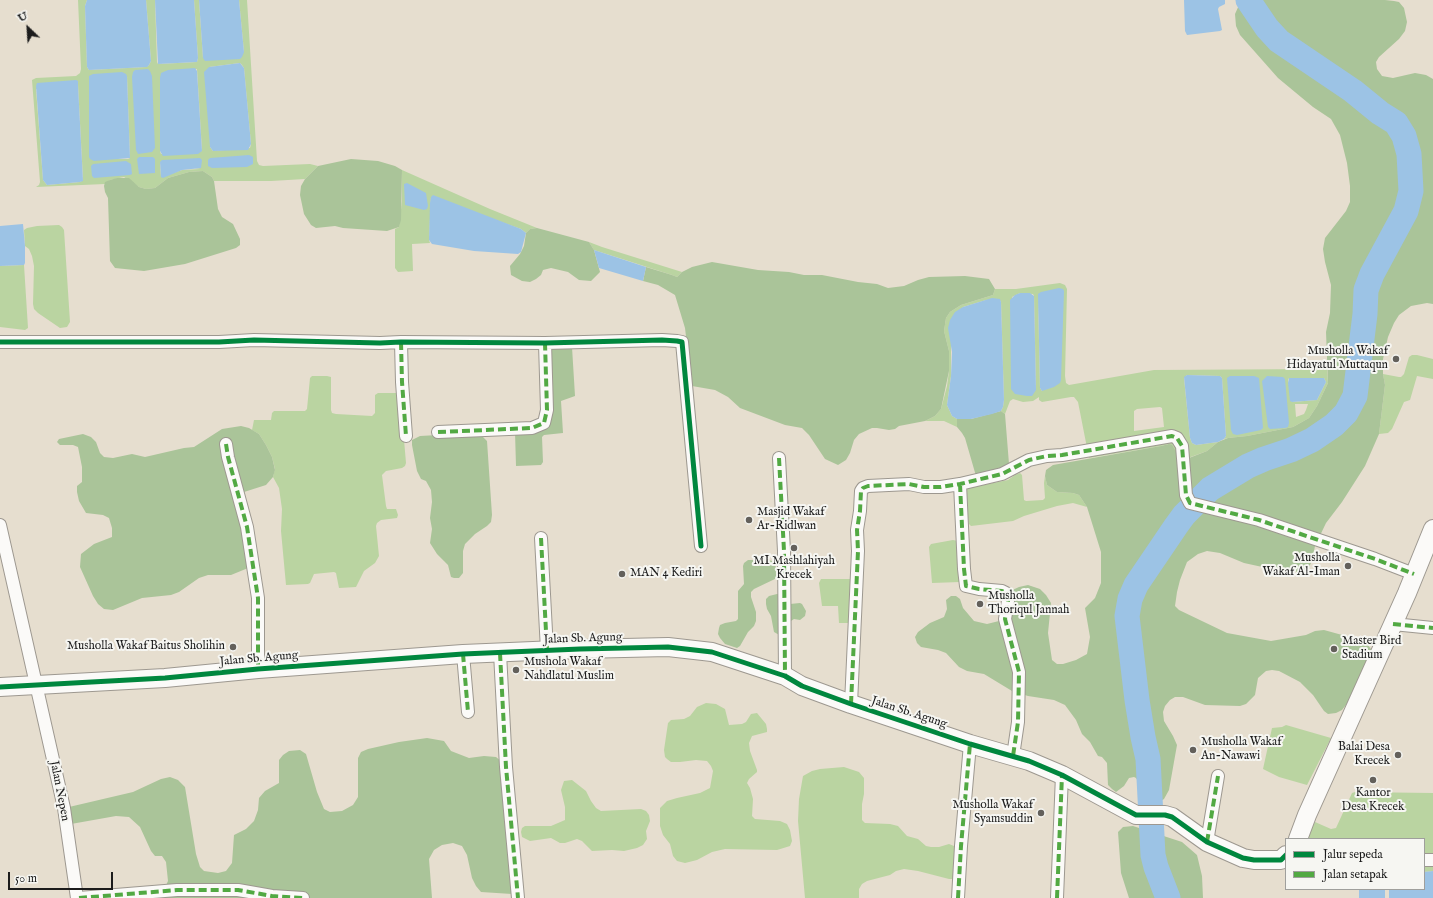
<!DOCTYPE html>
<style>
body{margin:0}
#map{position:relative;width:1433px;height:898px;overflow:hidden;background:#e6decf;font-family:"IM FELL English",serif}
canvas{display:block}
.legend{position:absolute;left:1285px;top:838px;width:140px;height:52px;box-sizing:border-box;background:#f6f6f2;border:1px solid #9f9f9c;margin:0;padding:5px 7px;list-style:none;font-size:12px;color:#1c1c1c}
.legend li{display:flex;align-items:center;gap:8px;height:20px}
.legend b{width:20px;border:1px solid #9f9f9c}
.north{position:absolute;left:8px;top:8px;width:40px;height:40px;-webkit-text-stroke:3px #f6f6f2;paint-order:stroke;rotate:335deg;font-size:11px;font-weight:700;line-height:16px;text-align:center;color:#1c1c1c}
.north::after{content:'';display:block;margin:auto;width:14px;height:18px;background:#1c1c1c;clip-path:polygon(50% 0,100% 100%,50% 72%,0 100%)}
.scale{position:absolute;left:8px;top:872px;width:105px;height:18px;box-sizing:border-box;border:2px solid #1c1c1c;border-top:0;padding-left:5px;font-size:12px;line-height:14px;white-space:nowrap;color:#1c1c1c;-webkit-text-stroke:3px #f6f6f2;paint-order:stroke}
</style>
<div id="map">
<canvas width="1433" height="898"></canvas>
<ul class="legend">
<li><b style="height:5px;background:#00873e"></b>Jalur sepeda</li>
<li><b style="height:5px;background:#52a943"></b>Jalan setapak</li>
</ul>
<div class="north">U</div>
<div class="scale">50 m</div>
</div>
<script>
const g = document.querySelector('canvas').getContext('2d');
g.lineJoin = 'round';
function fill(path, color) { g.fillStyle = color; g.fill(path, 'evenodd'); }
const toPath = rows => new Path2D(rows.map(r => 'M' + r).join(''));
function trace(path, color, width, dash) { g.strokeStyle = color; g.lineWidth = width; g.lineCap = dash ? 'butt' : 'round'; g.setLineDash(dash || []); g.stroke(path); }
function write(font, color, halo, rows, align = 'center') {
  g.font = font + ' "IM FELL English",serif'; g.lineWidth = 4; g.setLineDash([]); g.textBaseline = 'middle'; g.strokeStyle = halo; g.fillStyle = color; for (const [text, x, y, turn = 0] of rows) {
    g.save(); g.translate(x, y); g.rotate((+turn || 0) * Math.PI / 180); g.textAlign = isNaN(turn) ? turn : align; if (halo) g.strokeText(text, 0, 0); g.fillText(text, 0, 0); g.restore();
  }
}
const green = toPath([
 [78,0,87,0,85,6,87,67,89,70,146,67,149,65,151,61,146,0,155,0,157,62,158,64,197,62,198,58,194,0,199,0,203,58,244,52,239,0,247,0,257,161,259,165,263,166,310,164,318,166,305,179,271,181,214,181,212,177,203,171,189,172,168,178,155,188,146,189,139,187,124,177,110,180,105,184,36,187,39,185,40,182,32,80,36,78,76,76,80,73,81,69],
 [240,63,242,65,244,68,251,144,250,148,213,151,210,147,209,67],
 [197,69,202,151,161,154,160,151,160,78],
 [127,76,130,158,128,159,90,159,89,77],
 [78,85,83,180,80,182,47,185,43,180,36,89],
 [160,162,200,169,182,170,161,177],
 [402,170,490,209,537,228,530,229,526,233,521,229,431,197,429,240,430,243,412,244,413,271,398,272,395,268,395,229,399,227,402,201],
 [59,225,62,227,64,230,70,322,67,327,60,328,38,313,34,309,33,304,34,266,32,256,29,249,25,246,24,230,27,228,37,226],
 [589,242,602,247,682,272,677,277,672,275,594,250],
 [24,265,28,328,25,330,0,327,0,266],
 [1060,283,1065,285,1067,289,1065,376,1066,383,1069,385,1154,370,1322,369,1327,367,1328,383,1317,406,1309,418,1293,427,1247,436,1228,438,1224,439,1226,436,1222,378,1220,376,1187,375,1184,378,1190,438,1192,443,1196,445,1218,442,1207,451,1188,458,1178,455,1169,444,1161,446,1089,458,1078,402,1074,397,1071,397,1042,402,1039,400,1039,397,1033,401,1023,402,1013,399,1010,401,1005,414,1001,411,1003,407,1004,400,1001,302,999,299,986,300,963,307,951,342,951,376,947,405,952,416,957,419,957,427,944,421,925,421,935,416,941,409,947,386,949,371,949,351,944,331,946,318,950,312,961,305,993,295,995,289,1016,289],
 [1020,293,1033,294,1034,296,1036,390,1012,297],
 [1038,294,1042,391,1040,388],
 [1289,378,1324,378,1326,382,1317,400,1292,402,1288,380],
 [1295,404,1308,404,1306,410,1304,414,1296,417],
 [1160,407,1162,408,1164,427,1134,431,1134,411,1137,409],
 [1412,355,1417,355,1433,359,1433,379,1417,376,1410,400,1404,402,1392,429,1388,433,1379,434,1385,385,1383,374,1399,377,1401,377,1404,374,1409,357],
 [312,376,327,376,331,377,331,410,332,413,336,414,372,416,375,413,375,395,378,393,400,393,406,463,405,466,402,468,386,471,382,475,386,506,387,509,396,509,398,515,397,518,381,520,377,523,376,526,379,556,375,563,364,571,356,587,339,588,336,573,334,572,314,574,310,583,308,584,286,585,281,531,282,509,279,488,273,477,275,469,272,457,266,445,259,434,252,430,254,420,271,420,272,413,274,411,305,411,307,409,310,378],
 [1020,473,1022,475,1024,500,1026,501,1043,500,1045,498,1044,483,1045,476,1047,485,1057,492,1073,493,1079,495,1087,507,1073,503,1057,506,1024,516,1013,521,971,526,969,524,964,491,968,488,1008,480,1015,475],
 [953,540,958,541,960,582,932,583,929,547,931,544],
 [821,579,851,579,852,580,850,621,848,623,839,623,838,606,822,606,819,583],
 [706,703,716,704,725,709,729,725,742,724,746,722,751,714,757,713,766,724,767,729,767,732,752,736,749,743,750,751,757,770,757,772,749,779,747,783,750,788,753,799,752,816,755,819,780,821,787,824,790,830,792,841,790,846,777,850,725,849,712,852,697,860,685,863,677,861,673,856,670,844,663,835,660,826,660,808,667,801,677,798,700,793,710,788,713,771,711,766,707,761,696,760,680,762,671,762,667,759,665,757,664,750,668,723,671,720,684,719,690,716,697,707],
 [1286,725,1331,738,1307,785,1279,777,1263,769,1272,728,1282,727],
 [844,767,859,772,864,778,864,794,862,804,862,820,865,823,890,824,898,826,907,836,918,839,926,846,931,847,939,847,949,844,954,846,956,849,955,875,953,879,949,879,918,871,904,869,896,871,890,875,867,881,862,884,859,889,859,898,805,898,798,821,799,799,803,776,812,771,820,769],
 [572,780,586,791,591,801,596,808,601,811,641,809,646,811,649,815,650,821,646,831,647,839,643,845,637,848,624,851,612,850,592,851,582,841,577,839,565,843,560,843,551,838,530,841,522,837,521,832,522,828,525,826,551,826,565,820,565,807,561,790,564,781],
 [1355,792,1433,793,1433,871,1424,872,1424,839,1306,839,1315,822,1331,829,1336,828,1352,793]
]);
const forest = toPath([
 [1243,0,1385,0,1394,1,1399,2,1404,8,1407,22,1405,31,1399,39,1379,57,1376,62,1377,69,1382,76,1393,78,1415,73,1426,75,1433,79,1433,304,1427,303,1411,306,1399,315,1394,323,1388,337,1383,359,1383,374,1385,385,1379,434,1365,466,1342,502,1326,523,1315,546,1312,561,1308,569,1299,572,1267,568,1244,563,1220,553,1207,551,1198,554,1187,562,1180,580,1177,592,1175,606,1179,610,1227,633,1271,641,1306,635,1315,631,1324,630,1353,638,1367,644,1371,649,1371,654,1349,701,1342,710,1336,713,1328,714,1324,711,1313,695,1300,682,1279,671,1272,670,1266,671,1258,678,1255,695,1246,704,1240,706,1205,705,1183,697,1175,697,1170,700,1165,706,1163,712,1164,721,1173,736,1177,745,1169,790,1164,799,1155,805,1148,806,1144,802,1139,783,1136,778,1134,777,1129,778,1124,786,1116,792,1112,789,1108,785,1107,763,1102,757,1098,756,1090,742,1082,734,1076,720,1065,705,1054,700,1028,696,1012,691,984,674,967,671,959,667,946,653,938,650,921,647,917,643,915,637,918,632,930,623,944,617,947,609,946,600,951,596,956,596,960,599,963,608,974,621,987,624,999,621,1006,593,1019,587,1028,585,1040,589,1046,595,1051,603,1048,633,1052,660,1057,664,1063,664,1076,660,1087,654,1090,637,1085,608,1095,598,1101,583,1101,552,1087,507,1079,495,1073,493,1057,492,1047,485,1045,476,1046,470,1053,465,1161,446,1169,444,1172,445,1178,455,1189,458,1207,451,1218,442,1228,438,1247,436,1293,427,1309,418,1317,406,1328,383,1326,332,1330,313,1331,285,1325,262,1323,249,1325,238,1346,211,1350,202,1350,186,1347,163,1340,135,1331,119,1313,107,1278,78,1240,35,1236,26,1235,14,1240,3],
 [351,159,378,161,395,166,402,170,401,220,399,227,387,231,343,228,335,226,316,228,311,225,304,214,300,195,301,186,305,179,318,166],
 [203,171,212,177,214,181,218,209,222,217,233,224,240,239,240,245,236,248,185,264,144,271,115,268,110,261,108,198,105,192,104,186,105,182,110,180,117,178,129,178,139,187,146,189,155,188,168,178,189,172],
 [537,228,589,242,594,250,600,272,591,281,579,280,568,272,551,268,543,270,541,275,536,279,530,282,522,281,511,275,510,266,520,254,524,246,526,233,530,229],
 [712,262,758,270,789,272,804,275,822,275,858,282,877,284,888,288,904,286,918,280,929,277,965,276,989,279,995,289,993,295,961,305,950,312,946,318,944,331,949,351,949,371,941,409,935,416,925,421,899,426,895,429,889,430,877,428,872,428,859,434,854,440,850,453,846,460,838,465,825,459,809,435,802,428,785,425,740,408,728,397,715,390,692,386,685,328,675,295,658,285,643,281,646,267,672,275,677,277,682,272,692,267],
 [548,347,572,347,575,396,561,401,563,433,544,435,542,437,543,462,541,465,516,466,515,432,543,428],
 [1001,411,1005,414,1009,464,1006,469,976,476,965,438,962,433,957,427,957,419,971,419],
 [241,426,249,428,259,434,266,445,272,457,275,470,273,477,266,485,244,492,241,506,253,566,231,575,208,575,199,578,179,592,171,595,142,598,113,610,104,609,98,604,93,596,80,567,81,554,94,544,112,537,112,528,109,518,103,515,86,513,79,501,77,492,77,486,82,482,82,467,78,447,73,445,60,445,57,442,59,439,83,434,91,437,96,442,100,453,104,457,113,458,132,454,145,457,184,448,194,447,222,429],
 [456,434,482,436,487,441,492,515,491,522,487,526,475,534,465,544,463,551,463,573,459,578,454,578,451,577,448,565,437,554,430,543,432,529,430,518,432,502,431,490,426,481,421,479,417,471,412,445,412,440,420,436],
 [748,560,769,560,772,561,776,567,778,575,777,578,754,589,751,592,751,597,756,612,756,621,754,626,748,632,740,646,737,648,725,644,720,638,718,634,719,628,720,625,725,623,736,621,738,619,738,591,744,584,743,566,744,563],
 [777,594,781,595,790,604,800,603,802,604,806,611,805,616,800,620,794,619,791,621,781,636,774,632,771,616,767,609,766,604,766,599,769,596],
 [427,738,444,741,451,751,469,758,484,756,496,757,502,762,512,894,481,892,476,886,472,878,467,855,462,846,453,843,442,845,434,850,429,859,432,898,160,898,168,881,166,862,162,856,155,856,151,851,140,827,129,817,116,816,71,824,69,807,133,792,161,779,170,777,178,780,185,787,196,854,200,867,204,871,218,873,226,871,232,863,234,835,246,829,254,821,258,810,259,798,265,791,279,783,279,760,283,755,289,751,300,750,306,754,317,792,324,809,330,812,342,811,353,805,358,797,358,758,361,752,368,749,399,742],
 [1133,826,1182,842,1197,855,1202,876,1203,898,1129,898,1121,873,1118,832,1123,827]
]);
const water = toPath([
 [87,0,146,0,151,61,149,65,147,67,89,70,87,67,85,6],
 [155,0,194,0,198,58,197,62,158,64],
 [199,0,239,0,244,52,242,57,240,59,205,61,203,58],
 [1184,0,1225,0,1225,4,1219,7,1218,9,1222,30,1220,31,1187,35,1185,31],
 [240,63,244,68,251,144,248,150,213,151,210,147,204,72,209,67],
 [195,68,197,71,202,151,198,154,163,156,160,151,160,78,161,73,168,70],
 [148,69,150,71,152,76,155,148,152,152,138,154,136,150,132,77,133,72,135,70],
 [122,72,126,74,127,76,130,158,94,161,90,159,89,157,89,76,93,74],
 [76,80,78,81,78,85,83,181,80,182,47,185,43,180,36,86,37,83],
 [249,155,253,157,253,164,247,167,212,168,208,166,208,160,210,158],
 [139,157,153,157,155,159,155,173,139,174,137,159],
 [200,158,202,160,201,168,182,170,163,178,161,177,160,162,162,160],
 [126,161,131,164,132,174,130,175,94,178,92,176,91,166,93,164],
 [407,183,426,193,428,206,427,209,424,210,405,205,404,184],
 [433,195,521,229,526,233,521,252,518,254,474,251,432,244,429,240,430,203,431,197],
 [23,224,25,246,25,263,24,265,0,266,0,226],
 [594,250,646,267,643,281,599,268],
 [1059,288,1063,289,1064,291,1061,380,1060,383,1054,387,1042,391,1040,388,1038,294,1041,292],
 [1020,293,1030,293,1034,296,1036,390,1032,396,1027,396,1015,394,1011,389,1011,385,1010,300,1015,295],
 [992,298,1000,299,1001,302,1004,400,1003,407,1001,411,992,414,971,419,957,419,952,416,947,405,951,376,952,352,948,328,950,320,955,312,963,307],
 [1187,375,1220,376,1222,378,1226,436,1224,439,1218,442,1196,445,1192,443,1190,438,1184,377],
 [1230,376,1254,376,1259,378,1263,428,1261,430,1237,435,1233,434,1231,430,1227,378],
 [1267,376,1283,377,1285,379,1289,423,1288,427,1285,428,1270,429,1268,427,1262,381],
 [1289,378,1324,378,1326,382,1317,400,1292,402,1290,401,1288,383],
 [1433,871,1433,898,1389,898,1389,889,1424,889,1424,872],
 [1359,889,1385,889,1385,898,1359,898]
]);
const river = toPath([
 [1168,898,1156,867,1153,855,1148,759,1143,737,1137,700,1127,616,1130,599,1136,585,1176,526,1184,515,1210,489,1248,466,1264,459,1291,450,1312,440,1334,425,1346,413,1355,396,1365,314,1366,290,1372,274,1406,211,1411,191,1409,154,1404,136,1396,123,1380,113,1353,91,1279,41,1267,28,1248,0]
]);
const street = toPath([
 [0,342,219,342,254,340,380,343,401,342,545,343,662,340,677,341,682,342,701,546],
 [401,342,402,382,406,436],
 [438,432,532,428,544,423,547,410,545,343],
 [226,444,228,457,247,527,253,566,258,598,258,669],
 [779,458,784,551,785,676],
 [960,484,964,569,966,586,979,589,1002,591,1006,593,1008,601,1005,619,1019,672,1018,722,1013,756],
 [0,525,64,808,77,898],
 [541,538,547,650],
 [1393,624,1433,628],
 [500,653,506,767,518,898],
 [463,654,468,712],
 [851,704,858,551,857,530,860,511,861,491,863,488,868,486,909,484,924,487,941,487,960,484,1002,474,1029,460,1047,456,1062,455,1172,436,1177,438,1182,446,1186,495,1190,503,1259,520,1375,559,1414,574],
 [1207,842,1218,776],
 [1424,860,1433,860],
 [79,898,177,890,238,890,272,896,303,898],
 [958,898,961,846,970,744],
 [1057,898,1062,775]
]);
const secondary = toPath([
 [0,687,165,678,258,669,463,654,580,649,668,647,712,652,785,676,802,686,851,704,970,744,1029,761,1062,775,1136,815,1165,815,1172,817,1207,842,1243,858,1254,860,1281,860,1286,855],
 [1298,839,1307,815,1407,593,1433,529]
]);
const quiet = toPath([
 [401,342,402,382,406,436],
 [438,432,532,428,544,423,547,410,545,343],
 [226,444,228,457,247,527,253,566,258,598,258,669],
 [779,458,784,551,785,676],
 [960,484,964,569,966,586,979,589,1002,591,1006,593,1008,601,1005,619,1019,672,1018,722,1013,756],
 [541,538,547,650],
 [1393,624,1433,628],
 [500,653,506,767,518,898],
 [463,654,468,712],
 [851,704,858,551,857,530,860,511,861,491,863,488,868,486,909,484,924,487,941,487,960,484,1002,474,1029,460,1047,456,1062,455,1172,436,1177,438,1182,446,1186,495,1190,503,1259,520,1375,559,1414,574],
 [1207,842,1218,776],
 [79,898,177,890,238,890,272,896,303,898],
 [958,898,961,846,970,744],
 [1057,898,1062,775]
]);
const cycleway = toPath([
 [0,342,219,342,254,340,380,343,401,342,545,343,662,340,677,341,682,342,701,546],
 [0,687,165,678,258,669,463,654,580,649,668,647,712,652,785,676,802,686,851,704,970,744,1029,761,1062,775,1136,815,1165,815,1172,817,1207,842,1243,858,1254,860,1281,860,1286,855]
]);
const markers = [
 [1396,359,4,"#63605b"],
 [749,520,4,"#63605b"],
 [794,548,4,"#63605b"],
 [1348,566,4,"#63605b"],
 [622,574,4,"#63605b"],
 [980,604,4,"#63605b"],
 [233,647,4,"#63605b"],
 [1334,649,4,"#63605b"],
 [516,670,4,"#63605b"],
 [1193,750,4,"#63605b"],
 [1398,755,4,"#63605b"],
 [1373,780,4,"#63605b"],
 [1041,813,4,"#63605b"]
];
const poiNames = [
 ["Musholla Wakaf",1388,352,"right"],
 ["Hidayatul Muttaqun",1388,366,"right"],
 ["Masjid Wakaf",757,513],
 ["Ar-Ridlwan",757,527],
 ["Musholla",1340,559,"right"],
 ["Wakaf Al-Iman",1340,573,"right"],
 ["MI Mashlahiyah",794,562,"center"],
 ["Krecek",794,576,"center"],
 ["MAN 4 Kediri",630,574],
 ["Musholla",988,597],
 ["Thoriqul Jannah",988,611],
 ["Master Bird",1342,642],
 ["Stadium",1342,656],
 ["Musholla Wakaf Baitus Sholihin",225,647,"right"],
 ["Mushola Wakaf",524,663],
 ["Nahdlatul Muslim",524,677],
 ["Musholla Wakaf",1201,743],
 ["An-Nawawi",1201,757],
 ["Balai Desa",1390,748,"right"],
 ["Krecek",1390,762,"right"],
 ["Kantor",1373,794,"center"],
 ["Desa Krecek",1373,808,"center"],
 ["Musholla Wakaf",1033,806,"right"],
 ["Syamsuddin",1033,820,"right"]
];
const streetNames = [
 ["Jalan Sb. Agung",583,639,-2],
 ["Jalan Sb. Agung",259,659,-5],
 ["Jalan Sb. Agung",909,713,18],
 ["Jalan Nepen",59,791,79]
];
fill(green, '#bad4a1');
fill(forest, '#aac499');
fill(water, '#9cc3e5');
trace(river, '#9cc3e5', 25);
trace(street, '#9d9890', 14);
trace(secondary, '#9d9890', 20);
trace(street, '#fbfaf8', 12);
trace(secondary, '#fbfaf8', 18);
trace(quiet, '#52a943', 4, [8, 4]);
trace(cycleway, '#00873e', 5);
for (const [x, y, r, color] of markers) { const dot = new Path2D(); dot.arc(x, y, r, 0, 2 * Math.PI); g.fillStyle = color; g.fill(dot); trace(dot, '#f6f6f2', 1.5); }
write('12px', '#1c1c1c', '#f6f6f2', poiNames, 'left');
write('12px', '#1c1c1c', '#f6f6f2', streetNames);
</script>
